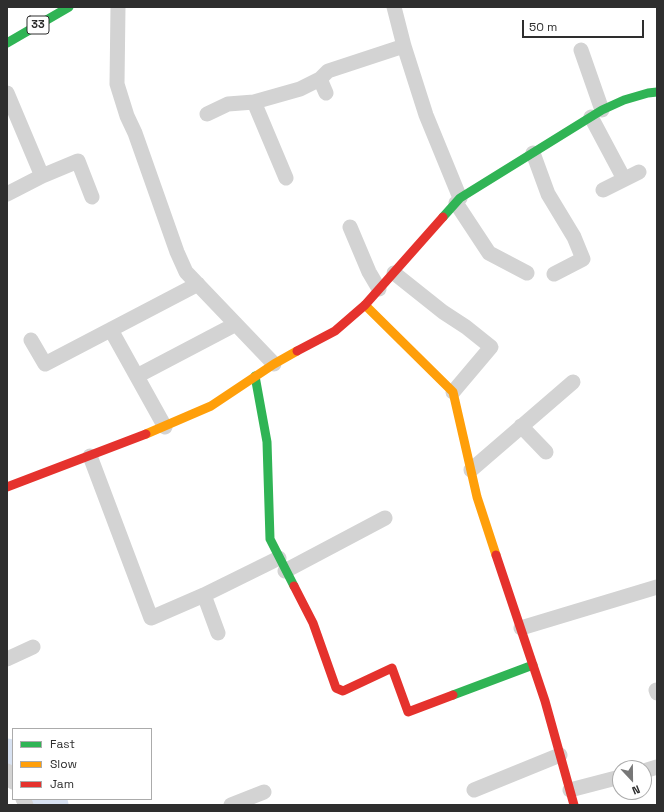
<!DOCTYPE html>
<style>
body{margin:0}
#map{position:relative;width:664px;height:812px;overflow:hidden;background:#fff;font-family:"Space Grotesk",sans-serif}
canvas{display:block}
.frame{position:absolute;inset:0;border:8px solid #2e2e2e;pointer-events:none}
.legend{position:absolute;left:12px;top:728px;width:140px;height:72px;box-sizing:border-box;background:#fff;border:1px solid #ababab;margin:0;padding:5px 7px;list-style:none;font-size:12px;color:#2e2e2e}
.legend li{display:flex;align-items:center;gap:8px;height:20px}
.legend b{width:20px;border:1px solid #ababab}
.north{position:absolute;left:612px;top:760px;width:40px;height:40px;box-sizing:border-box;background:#fff;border:1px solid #ababab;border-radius:50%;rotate:158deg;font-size:11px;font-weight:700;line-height:16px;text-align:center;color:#2e2e2e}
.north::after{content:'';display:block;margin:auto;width:14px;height:18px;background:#777;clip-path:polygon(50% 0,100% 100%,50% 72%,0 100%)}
.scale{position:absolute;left:522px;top:20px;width:122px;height:18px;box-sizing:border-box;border:2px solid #2e2e2e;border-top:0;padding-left:5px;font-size:12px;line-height:14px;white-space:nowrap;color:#2e2e2e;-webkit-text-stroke:3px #fff;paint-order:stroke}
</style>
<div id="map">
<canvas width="664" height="812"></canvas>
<div class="frame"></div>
<ul class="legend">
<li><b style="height:5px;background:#30b455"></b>Fast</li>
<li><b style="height:5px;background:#ff9f0a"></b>Slow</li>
<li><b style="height:5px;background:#e5322d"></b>Jam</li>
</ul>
<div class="north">N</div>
<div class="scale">50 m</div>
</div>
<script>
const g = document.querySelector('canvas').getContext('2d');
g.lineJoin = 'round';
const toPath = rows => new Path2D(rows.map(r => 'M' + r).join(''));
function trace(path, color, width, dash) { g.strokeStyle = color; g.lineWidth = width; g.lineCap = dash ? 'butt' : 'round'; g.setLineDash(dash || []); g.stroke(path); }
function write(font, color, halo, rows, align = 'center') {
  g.font = font + ' "Space Grotesk",sans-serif'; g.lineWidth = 4; g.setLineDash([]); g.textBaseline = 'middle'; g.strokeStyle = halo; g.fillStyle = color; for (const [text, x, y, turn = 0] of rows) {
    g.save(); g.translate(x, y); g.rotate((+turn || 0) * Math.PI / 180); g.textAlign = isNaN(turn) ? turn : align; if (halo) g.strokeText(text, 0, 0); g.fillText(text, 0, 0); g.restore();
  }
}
const river = toPath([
 [7,753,13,758],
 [42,799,54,805]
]);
const street = toPath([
 [118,7,117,84,127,116,135,133,177,252,186,272,274,364],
 [394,7,404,46,426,115,460,198],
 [581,50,602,110],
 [320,79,326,93],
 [7,93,42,176],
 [254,102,286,178],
 [207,114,228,104,254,102,300,89,320,79,328,71,404,46],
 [591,117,624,179],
 [533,153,548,194,574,237,583,259,554,274],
 [603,190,639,172],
 [7,194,42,176,78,161,92,197],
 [456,203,489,253,527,273],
 [350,227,369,272,379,289],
 [394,273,443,312,466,327,491,347,453,392],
 [111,330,165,427],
 [31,340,45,364,198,284],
 [137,376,236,324],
 [521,426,546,452],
 [90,456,151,618,204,595,279,558],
 [471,470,573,382],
 [285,571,385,518],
 [204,595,218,633],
 [521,628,657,587],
 [7,659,33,647],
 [656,690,657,693],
 [7,771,13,782],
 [644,771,657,767],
 [474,790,560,755],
 [570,790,620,777],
 [23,799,26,805],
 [231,805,264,792]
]);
const fast = toPath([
 [7,43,69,7],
 [443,217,460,198,602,110,624,100,648,93,657,92],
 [255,376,267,442,270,539,294,586],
 [453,695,533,665]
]);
const slow = toPath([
 [365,305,453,392,477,497,496,555],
 [146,434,211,406,274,364,297,351]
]);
const jam = toPath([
 [297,351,335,331,365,305,443,217],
 [7,487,146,434],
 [496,555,545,701,574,805],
 [294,586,313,623,336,688,343,691,392,668,408,712,453,695]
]);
const shields = [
 [38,25,22]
];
const shieldNames = [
 ["33",38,25]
];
trace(river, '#d8e2f2', 29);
trace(street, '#d3d3d3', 15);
trace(fast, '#30b455', 9);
trace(slow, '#ff9f0a', 9);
trace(jam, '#e5322d', 9);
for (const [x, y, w] of shields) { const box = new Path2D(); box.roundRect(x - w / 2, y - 9, w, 18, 3); g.fillStyle = '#fff'; g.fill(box); trace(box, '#2e2e2e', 1); }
write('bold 11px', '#2e2e2e', null, shieldNames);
</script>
